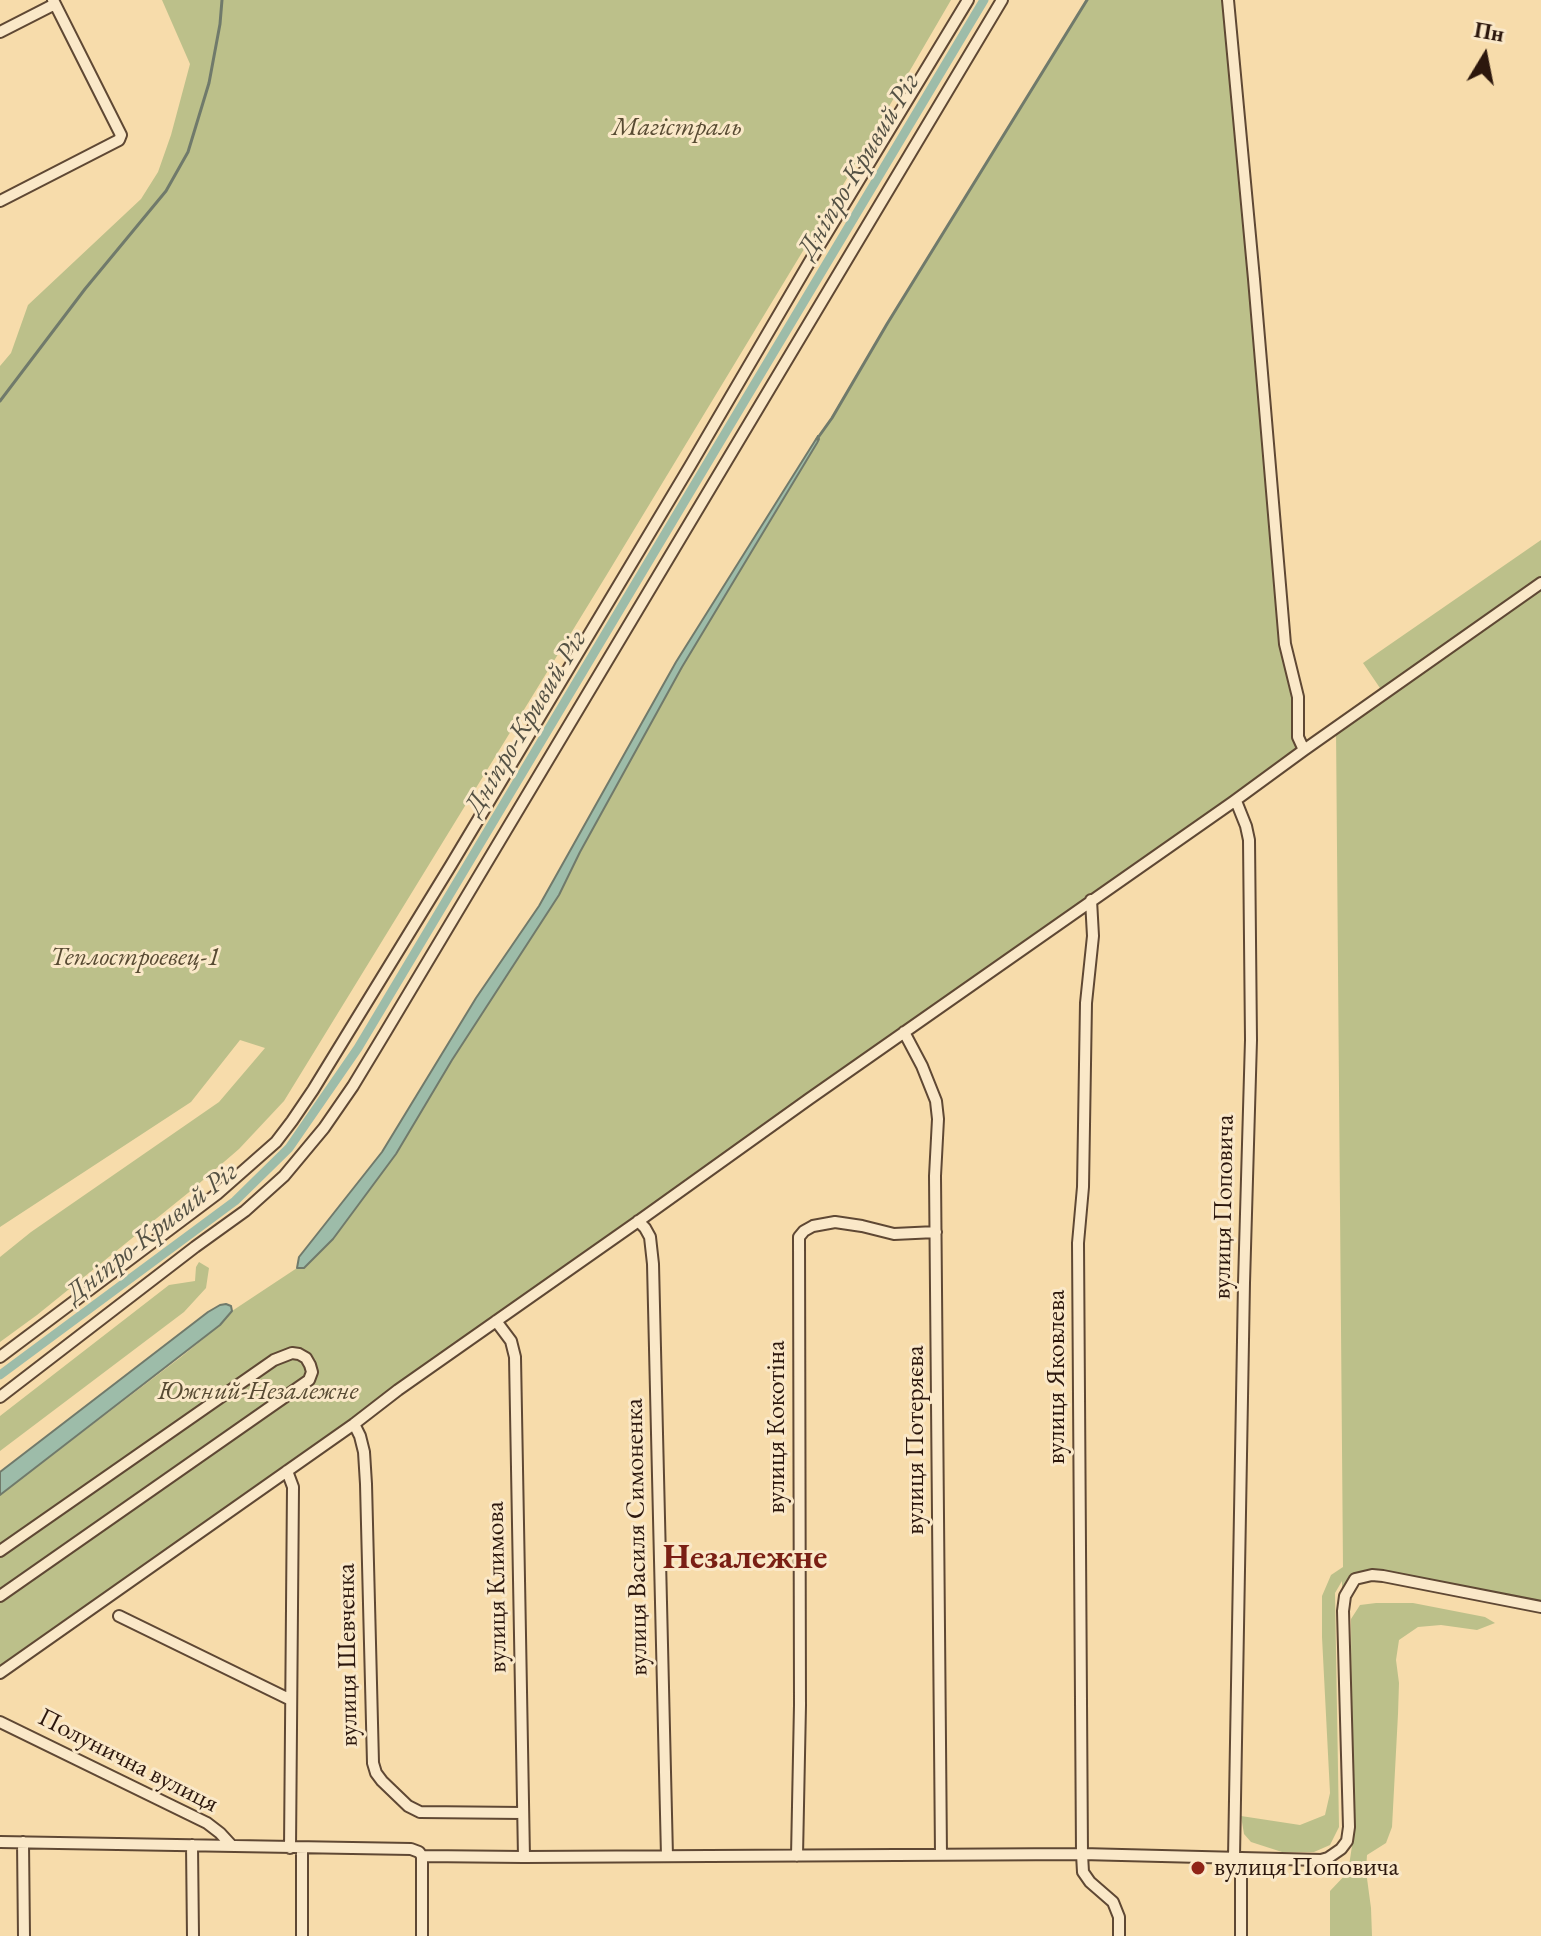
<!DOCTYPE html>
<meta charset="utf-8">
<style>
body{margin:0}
#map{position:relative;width:1541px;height:1936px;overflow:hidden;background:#f7dcab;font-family:"EB Garamond",serif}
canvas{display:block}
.north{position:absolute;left:1445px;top:16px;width:80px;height:80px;-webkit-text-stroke:6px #fae8c8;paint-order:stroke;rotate:10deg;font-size:22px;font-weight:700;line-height:32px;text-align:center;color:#2c170d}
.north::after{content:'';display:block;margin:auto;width:28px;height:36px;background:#2c170d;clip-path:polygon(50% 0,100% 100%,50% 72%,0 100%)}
</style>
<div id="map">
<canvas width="1541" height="1936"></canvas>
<div class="north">Пн</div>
</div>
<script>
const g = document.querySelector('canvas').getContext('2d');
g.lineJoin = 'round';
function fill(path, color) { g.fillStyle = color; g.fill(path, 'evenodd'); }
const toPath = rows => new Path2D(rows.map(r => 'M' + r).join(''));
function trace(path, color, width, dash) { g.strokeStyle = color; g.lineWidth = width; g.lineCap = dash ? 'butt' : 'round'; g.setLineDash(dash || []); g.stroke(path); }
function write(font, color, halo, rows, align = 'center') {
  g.font = font + ' "EB Garamond",serif'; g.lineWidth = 6; g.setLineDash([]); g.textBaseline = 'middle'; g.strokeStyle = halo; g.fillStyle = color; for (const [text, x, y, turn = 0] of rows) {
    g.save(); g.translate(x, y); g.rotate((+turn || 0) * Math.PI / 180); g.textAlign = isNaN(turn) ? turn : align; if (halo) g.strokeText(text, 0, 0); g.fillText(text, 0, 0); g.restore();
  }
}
const green = toPath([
 [162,0,951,0,852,170,606,576,284,1101,239,1149,188,1193,37,1315,0,1342,0,1257,31,1232,219,1102,265,1048,240,1040,191,1102,0,1227,0,366,11,353,28,305,141,199,158,172,171,135,190,64],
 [1087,0,1228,0,1285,644,1304,750,0,1665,0,1495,181,1357,220,1325,232,1311,297,1268,304,1268,333,1239,396,1154,452,1060,559,895,580,852,682,667,887,324],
 [1541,540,1541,1607,1383,1576,1355,1579,1342,1616,1342,1581,1335,1593,1339,1827,1330,1845,1314,1852,1282,1852,1251,1842,1244,1834,1241,1816,1300,1825,1325,1815,1330,1793,1322,1637,1322,1596,1331,1575,1343,1567,1336,728,1384,694,1363,663],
 [199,1262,209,1268,206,1288,184,1312,0,1451,0,1416,169,1285,195,1281,196,1267],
 [1376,1603,1413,1603,1485,1617,1495,1623,1477,1630,1441,1625,1418,1627,1399,1640,1396,1660,1399,1683,1398,1714,1392,1827,1386,1843,1367,1855,1366,1871,1371,1908,1372,1936,1330,1936,1330,1891,1348,1872,1352,1846,1351,1619,1360,1605]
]);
const water = toPath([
 [818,436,819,439,817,443,682,667,580,852,559,895,452,1060,396,1154,333,1239,304,1268,297,1268,299,1257,382,1152,476,998,539,906,676,662,818,436],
 [226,1304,231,1306,232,1311,220,1325,0,1495,0,1472,208,1312,220,1305,226,1304]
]);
const stream = toPath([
 [0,401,85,289,166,191,188,152,209,83,220,24,222,0],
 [817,439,832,418,887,324,1087,0]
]);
const canal = toPath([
 [0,1375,235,1201,289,1148,358,1048,984,0]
]);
const minor = toPath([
 [1228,0,1254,279,1285,644,1298,697,1298,737,1304,750],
 [0,32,55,4],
 [0,201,119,140,121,135,53,0],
 [1091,900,1093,936,1086,1003,1083,1187,1078,1243,1082,1854,1083,1872,1090,1882,1113,1902,1119,1917,1119,1936],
 [904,1032,922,1066,936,1101,938,1119,935,1176,941,1855],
 [638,1221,645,1228,650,1237,653,1264,667,1856],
 [496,1321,511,1341,515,1357,524,1857],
 [0,1357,217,1194,276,1142,292,1121,313,1090,451,865,690,466,813,256,968,0],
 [0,1397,195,1247,245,1211,284,1176,324,1128,353,1086,385,1033,1002,0],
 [354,1424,360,1436,364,1452,366,1484,373,1763,376,1773,382,1781,408,1806,420,1812,523,1813],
 [287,1471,293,1487,290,1848],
 [0,1551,274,1360,292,1353,299,1354,306,1358,310,1365,312,1372,309,1380,0,1596],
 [119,1616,291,1700],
 [0,1673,354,1424,398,1390,640,1220,809,1099,1233,802,1304,750,1541,583],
 [0,1722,207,1823,220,1833,232,1846],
 [0,1842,411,1849,419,1852,422,1856,524,1857,1082,1854,1321,1860,1328,1858,1341,1849,1347,1841,1349,1827,1343,1611,1345,1596,1355,1579,1372,1575,1383,1576,1541,1607],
 [23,1842,24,1936],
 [192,1845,193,1936],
 [302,1848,302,1936],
 [797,1856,800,1705,799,1237,804,1231,813,1226,835,1222,862,1226,894,1234,936,1232],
 [1234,1857,1244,1283,1251,1040,1249,840,1246,826,1236,801],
 [1241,1858,1241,1936],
 [422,1936,422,1856]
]);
const markers = [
 [1198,1868,8,"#8f2418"]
];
const parkNames = [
 ["Магістраль",677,128],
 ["Теплостроевец-1",135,958],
 ["Южний-Незалежне",258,1392]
];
const streetNames = [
 ["вулиця Поповича",1224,1207,-89],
 ["вулиця Яковлева",1057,1377,-90],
 ["вулиця Кокотіна",777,1427,-90],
 ["вулиця Потеряєва",916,1440,-90],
 ["вулиця Василя Симоненка",637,1537,-91],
 ["вулиця Климова",497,1587,-91],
 ["вулиця Шевченка",348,1655,-91],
 ["Полунична вулиця",128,1761,27]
];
const poiNames = [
 ["вулиця Поповича",1214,1868]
];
const waterNames = [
 ["Дніпро-Кривий Ріг",859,166,-59],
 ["Дніпро-Кривий Ріг",526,723,-59],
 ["Дніпро-Кривий Ріг",152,1233,-38]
];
const districtNames = [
 ["Незалежне",745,1559]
];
fill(green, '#bcc08a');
fill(water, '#9dbca9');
trace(water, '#707a6b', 2);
trace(stream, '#707a6b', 3);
trace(canal, '#9dbca9', 9);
trace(minor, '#5f4834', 14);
trace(minor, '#fae8c8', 10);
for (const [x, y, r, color] of markers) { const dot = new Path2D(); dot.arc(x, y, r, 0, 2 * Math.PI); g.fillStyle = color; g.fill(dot); trace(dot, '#fae8c8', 3); }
write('italic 26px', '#574a32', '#fae8c8', parkNames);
write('26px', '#2c170d', '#fae8c8', streetNames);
write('26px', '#2c170d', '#fae8c8', poiNames, 'left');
write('italic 28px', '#545144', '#fae8c8', waterNames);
write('bold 34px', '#7a1f14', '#fae8c8', districtNames);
</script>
